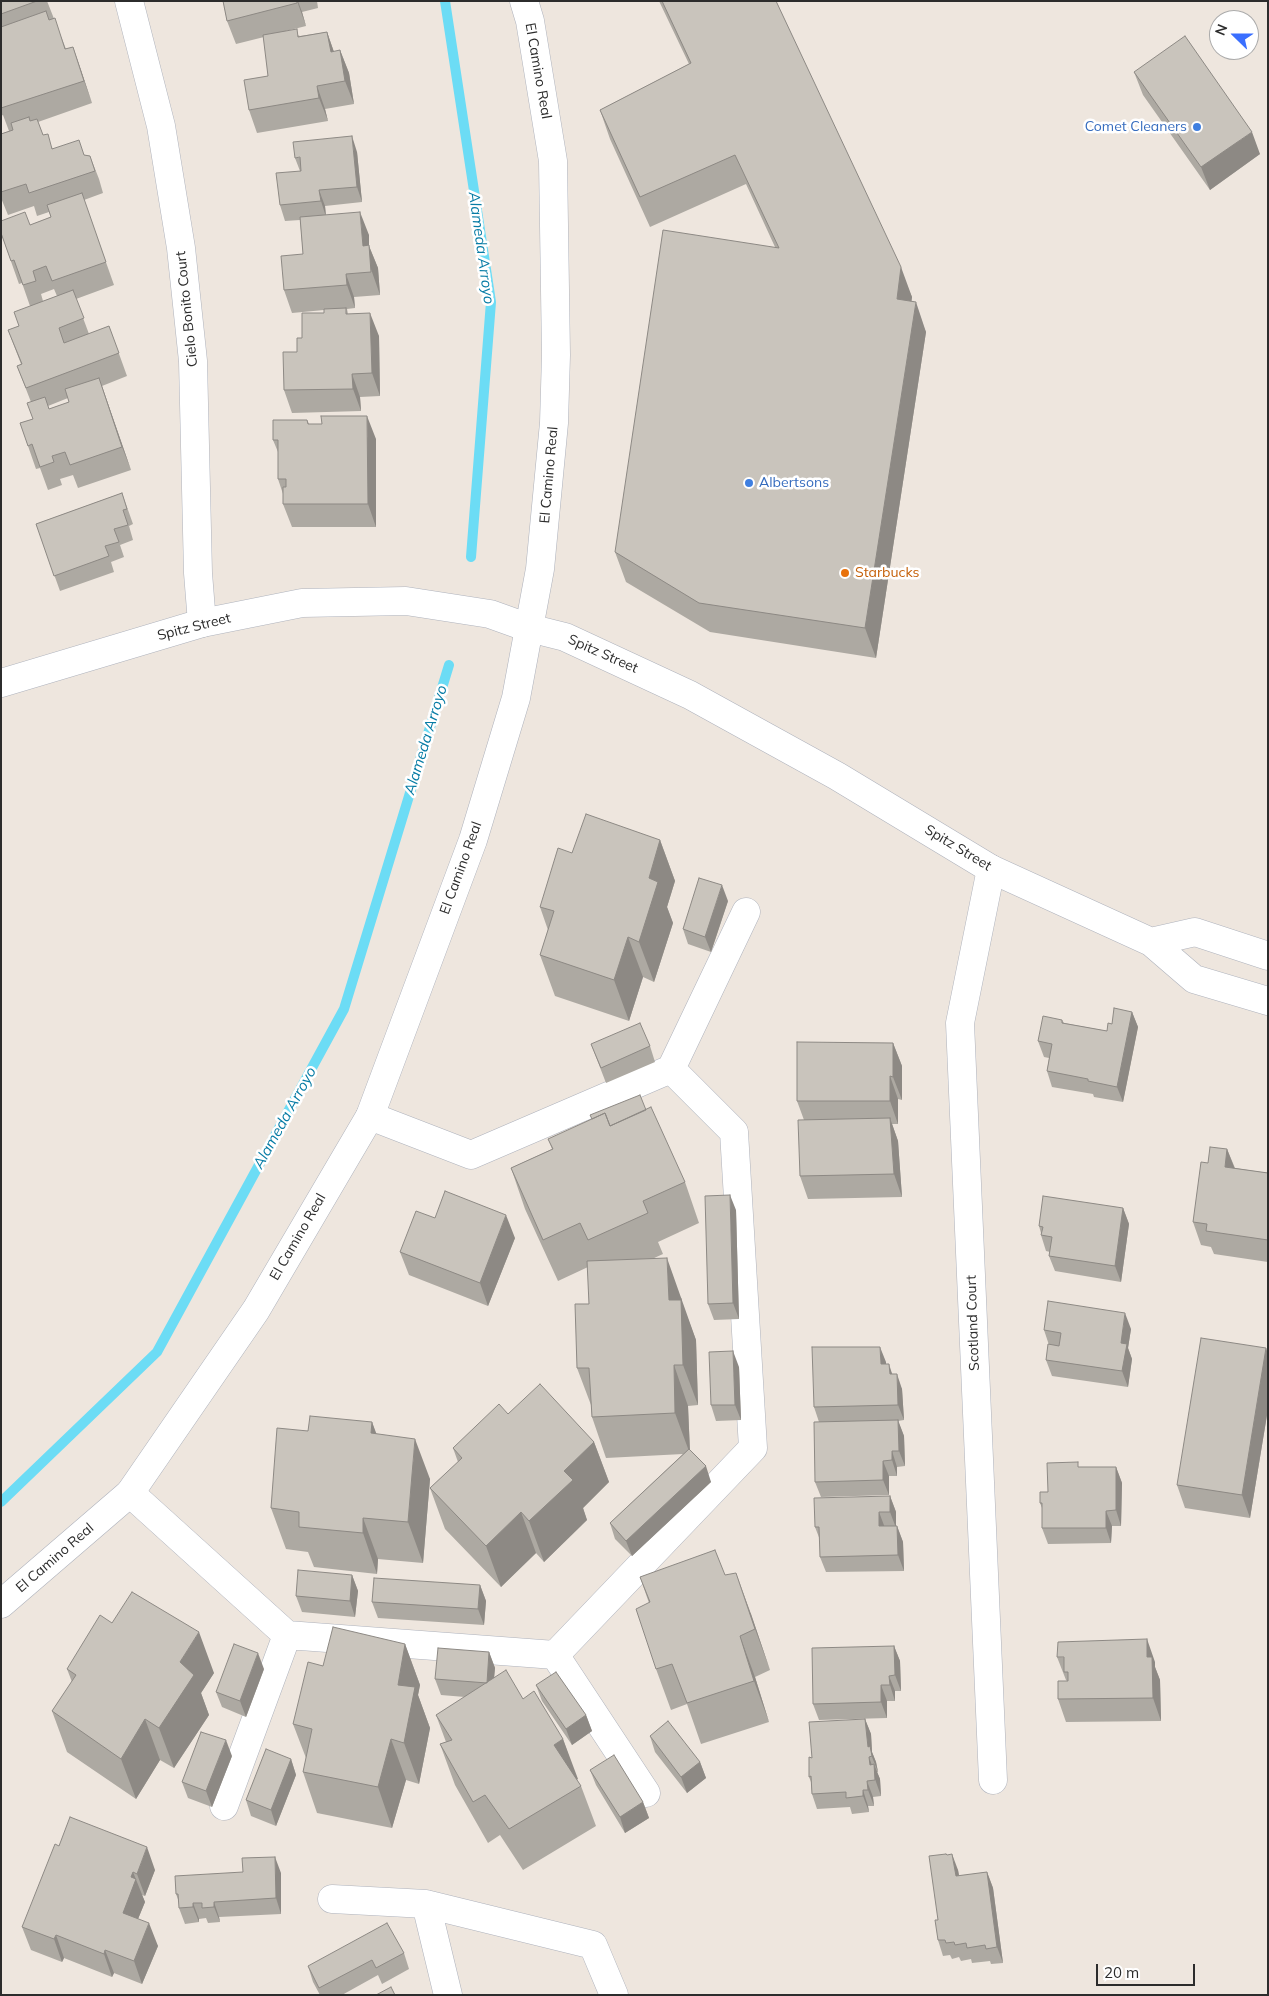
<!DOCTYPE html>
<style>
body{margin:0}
#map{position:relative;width:1269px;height:1996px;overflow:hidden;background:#eee6de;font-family:Mulish,sans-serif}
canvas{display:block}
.frame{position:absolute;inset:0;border:2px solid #2c2c2c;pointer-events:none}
.north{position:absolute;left:1209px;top:10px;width:50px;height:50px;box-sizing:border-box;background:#fff;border:1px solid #ababab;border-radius:50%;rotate:292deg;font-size:14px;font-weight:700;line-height:20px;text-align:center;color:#2c2c2c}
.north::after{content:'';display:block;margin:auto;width:18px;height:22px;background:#3a6fff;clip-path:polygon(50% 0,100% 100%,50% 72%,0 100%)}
.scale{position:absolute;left:1096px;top:1964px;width:99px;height:22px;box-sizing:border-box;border:2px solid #2c2c2c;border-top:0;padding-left:6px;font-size:15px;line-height:18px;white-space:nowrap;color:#2c2c2c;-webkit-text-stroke:4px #fff;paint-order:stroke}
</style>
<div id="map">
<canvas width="1269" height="1996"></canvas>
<div class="frame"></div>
<div class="north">N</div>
<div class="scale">20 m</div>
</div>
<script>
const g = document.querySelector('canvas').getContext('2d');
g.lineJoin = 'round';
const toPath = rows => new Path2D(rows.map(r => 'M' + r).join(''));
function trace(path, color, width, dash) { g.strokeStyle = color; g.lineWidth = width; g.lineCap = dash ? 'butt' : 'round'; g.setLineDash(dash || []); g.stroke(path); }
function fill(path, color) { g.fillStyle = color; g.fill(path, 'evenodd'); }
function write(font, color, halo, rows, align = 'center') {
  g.font = font + ' Mulish,sans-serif'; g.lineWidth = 5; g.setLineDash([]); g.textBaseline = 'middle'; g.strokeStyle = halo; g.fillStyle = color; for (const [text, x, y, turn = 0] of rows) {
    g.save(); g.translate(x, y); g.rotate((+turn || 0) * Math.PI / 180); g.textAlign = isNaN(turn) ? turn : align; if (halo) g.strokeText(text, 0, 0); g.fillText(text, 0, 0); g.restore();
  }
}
const stream = toPath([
 [445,1,491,302,471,557],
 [1,1502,157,1352,344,1009,449,665]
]);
const minor = toPath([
 [129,1,161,126,181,248,193,361,198,573,202,623],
 [991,869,960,1023,993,1780],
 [671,1069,746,912],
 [130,1493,287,1635,555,1655,753,1448,734,1132,671,1069,471,1155,370,1116],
 [555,1655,646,1793],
 [224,1806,287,1635],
 [332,1899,426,1904,593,1945,614,1995],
 [426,1904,448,1995]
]);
const tertiary = toPath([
 [1,683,202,623,302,603,406,601,490,614,529,628,565,637,690,695,837,776,991,869,1151,942,1194,979,1268,1001],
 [1151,942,1195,932,1268,956],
 [1,1604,130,1493,256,1310,370,1116,473,840,516,698,540,569,554,423,556,355,553,161,530,21,524,1]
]);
const wall = toPath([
 [1,1,47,1,66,49,73,47,92,103,38,122,43,135,53,149,90,156,99,179,103,193,84,200,114,285,76,299,89,334,109,326,127,376,102,386,131,470,78,488,73,475,60,479,62,485,48,490,40,468,36,469,20,423,33,419,31,402,17,366,21,364,8,330,19,326,30,306,22,283,19,284,1,233,30,225,51,217,49,212,37,216,34,206,8,215,1,198,1,134,9,131,3,115,1,116],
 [54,289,57,296,43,301,41,294],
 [68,398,69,402,49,409,48,406],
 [223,1,317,1,318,8,302,12,306,26,286,31,300,36,327,32,334,52,340,50,349,73,354,104,325,109,328,121,257,133,249,110,268,76,264,37,236,44,227,21],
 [659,1,776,1,912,297,911,302,926,332,876,658,710,632,626,582,615,552,775,247,746,184,650,227,610,139,600,110,689,64],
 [1134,72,1260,154,1210,190,1143,95],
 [357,152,362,202,325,206,326,215,369,235,369,246,378,268,380,295,354,297,355,308,347,309,348,314,379,336,380,396,360,397,361,411,292,413,284,390,302,338,324,313,324,310,292,313,284,290,303,254,300,220,285,221,280,205,300,171,295,158],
 [307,420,309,424,376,439,376,527,292,527,283,504,283,494,278,479,278,452,273,440],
 [122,493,133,524,129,526,133,540,120,545,124,557,111,562,114,572,60,591,36,524],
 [660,840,675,881,667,907,673,923,654,982,643,977,629,1021,555,996,540,955,548,930,540,907,572,853],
 [728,901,711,952,688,944,683,929],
 [1132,1012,1138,1027,1123,1102,1094,1097,1093,1094,1052,1087,1047,1071,1049,1058,1044,1057,1038,1041,1062,1020,1064,1023,1107,1031,1112,1024],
 [893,1043,902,1066,902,1100,898,1099,898,1124,892,1124,898,1141,902,1197,808,1199,800,1176,804,1120,797,1101],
 [591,1044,650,1046,655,1062,606,1083],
 [646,1110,685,1182,699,1223,658,1242,663,1254,652,1259,682,1299,682,1303,696,1340,698,1405,688,1406,690,1450,711,1482,632,1556,615,1539,610,1523,683,1454,606,1458,592,1417,591,1405,577,1368,589,1304,588,1267,558,1281,525,1209,511,1168,552,1149,548,1139],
 [1227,1149,1235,1168,1268,1173,1268,1262,1214,1254,1211,1247,1201,1245,1193,1222,1208,1163],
 [1123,1208,1129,1224,1121,1282,1055,1271,1049,1256,1050,1252,1046,1251,1041,1235,1041,1233,1039,1226],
 [736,1210,739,1319,714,1320,708,1304],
 [435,1218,515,1238,488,1306,409,1275,400,1252],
 [1131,1329,1128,1348,1132,1359,1128,1387,1052,1376,1046,1360,1049,1345,1044,1330],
 [1266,1348,1268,1354,1268,1409,1250,1518,1185,1508,1177,1485],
 [886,1362,886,1364,902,1389,904,1420,898,1421,904,1436,905,1466,897,1467,897,1476,889,1476,889,1495,821,1497,815,1482,819,1422,814,1407],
 [739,1367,741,1420,716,1421,711,1405],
 [508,1414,594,1442,609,1482,583,1508,587,1520,544,1562,536,1553,501,1587,445,1529,430,1488,458,1462,453,1448],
 [372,1422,376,1434,430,1479,423,1563,378,1559,377,1574,314,1567,308,1552,286,1549,271,1508,308,1431],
 [1080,1467,1116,1467,1122,1483,1121,1526,1112,1526,1111,1543,1048,1544,1042,1528,1042,1508,1040,1503,1048,1492],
 [890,1496,896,1512,896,1526,897,1526,903,1542,904,1571,826,1572,820,1557,820,1540,815,1527],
 [352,1575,358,1591,355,1617,302,1612,296,1596],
 [725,1575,751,1614,770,1670,755,1677,769,1722,701,1744,687,1704,671,1710,656,1669,649,1603,640,1577],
 [480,1585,486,1601,484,1625,378,1618,372,1602],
 [112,1623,214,1673,201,1693,209,1715,174,1768,160,1760,136,1799,67,1752,52,1711,72,1682,67,1669],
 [405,1644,420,1685,418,1695,430,1728,419,1784,406,1780,392,1828,317,1813,303,1772,306,1758,293,1724,323,1666],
 [894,1646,900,1661,901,1691,895,1691,895,1701,887,1701,887,1718,819,1720,813,1704],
 [489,1652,495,1668,494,1678,523,1699,563,1739,577,1780,581,1786,596,1826,523,1870,500,1835,488,1843,455,1785,440,1744,446,1742,436,1715,465,1697,441,1695,435,1679],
 [1057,1657,1155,1662,1155,1667,1160,1680,1161,1721,1066,1722,1058,1699,1067,1681,1066,1680],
 [264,1669,246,1717,222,1707,216,1692],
 [536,1685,586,1715,592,1731,572,1745,542,1701],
 [865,1719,871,1734,872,1752,876,1762,878,1772,877,1772,880,1779,881,1796,873,1797,874,1806,868,1806,869,1812,852,1814,850,1807,817,1809,812,1794,811,1782,809,1777,812,1758],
 [650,1736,700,1762,706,1778,687,1793,655,1752],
 [232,1756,212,1807,188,1798,182,1782],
 [291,1759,296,1775,276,1826,251,1816,246,1800],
 [590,1770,643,1802,649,1818,625,1833,596,1785],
 [59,1846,155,1870,145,1896,142,1895,145,1902,138,1919,158,1946,142,1984,114,1973,112,1977,64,1958,62,1962,31,1950,22,1927],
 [947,1855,958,1870,959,1876,987,1872,993,1888,1003,1963,991,1964,990,1961,972,1963,971,1959,961,1961,959,1957,952,1959,950,1955,943,1956,938,1940,938,1920],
 [281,1873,281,1914,219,1917,220,1922,208,1923,206,1918,199,1919,199,1922,185,1924,179,1908,179,1902,176,1894],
 [404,1953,409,1969,382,1984,378,1975,342,1995,320,1995,313,1982,308,1966]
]);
const shadedWall = toPath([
 [297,1,298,1,302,12,306,26],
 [327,32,335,55,331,52],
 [73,47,81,70,92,103,84,81],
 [340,50,349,73,354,104,345,81],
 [317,86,325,109,328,121,319,98],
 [1252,132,1260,154,1210,190,1201,167],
 [352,136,357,152,362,202,357,187],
 [319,190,325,206,326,217,321,201],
 [360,212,369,235,369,246,378,268,380,295,363,246],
 [901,267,912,297,908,329,897,299],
 [346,274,354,297,355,308,347,285],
 [916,302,926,332,876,658,865,628],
 [370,313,379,336,380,396,372,373],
 [352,374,360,397,361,411,353,389],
 [99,378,131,470,122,447],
 [367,416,376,439,376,527,368,504],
 [660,840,675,881,667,907,673,923,654,982,639,942,649,878],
 [722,885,728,901,711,952,705,937],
 [628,937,643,977,629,1021,614,980],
 [1132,1012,1138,1027,1123,1102,1117,1087],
 [893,1043,902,1066,902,1100,893,1077],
 [890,1076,898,1099,898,1124,890,1101],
 [890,1118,898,1141,902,1197,894,1174],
 [1227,1149,1236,1172,1225,1167],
 [730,1195,736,1210,739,1319,733,1303],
 [1123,1208,1129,1224,1121,1282,1115,1266],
 [506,1215,515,1238,488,1306,480,1283],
 [667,1258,696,1340,698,1405,683,1365,669,1300],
 [1125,1313,1131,1329,1128,1348,1132,1359,1128,1387,1122,1371,1121,1343],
 [880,1347,886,1362,886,1379,881,1364],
 [1266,1348,1268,1354,1268,1409,1250,1518,1242,1495],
 [733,1351,739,1367,741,1420,735,1405],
 [889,1364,894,1380,890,1374],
 [674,1365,688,1406,690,1454,675,1413],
 [897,1374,902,1389,904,1420,898,1405],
 [898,1420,904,1436,905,1466,899,1451],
 [372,1422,387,1462,371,1433],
 [415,1439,430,1479,423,1563,408,1522],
 [594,1442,609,1482,583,1508,587,1520,544,1562,529,1521,564,1471],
 [892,1451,897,1467,897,1476,892,1460],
 [883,1461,889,1476,889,1495,883,1480],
 [706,1466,711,1482,632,1556,626,1541],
 [1116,1467,1122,1483,1121,1526,1116,1510],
 [890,1496,896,1512,896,1528,890,1512],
 [1106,1511,1112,1526,1111,1543,1106,1528],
 [521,1512,536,1553,501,1587,486,1546],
 [879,1512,885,1528,879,1526],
 [363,1518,378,1559,377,1574,363,1533],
 [897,1526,903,1542,904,1571,898,1555],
 [736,1573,751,1614,770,1670,755,1629],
 [352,1575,358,1591,355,1617,350,1601],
 [480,1585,486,1601,484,1625,478,1609],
 [199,1632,214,1673,201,1693,209,1715,174,1768,159,1728,180,1662],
 [740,1636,755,1677,769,1722,754,1681],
 [1147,1639,1155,1662,1155,1667,1160,1680,1161,1721,1153,1698,1147,1657],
 [405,1644,420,1685,418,1695,430,1728,419,1784,404,1743,398,1685],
 [894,1646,900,1661,901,1691,895,1675],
 [489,1652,495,1668,492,1699,487,1683],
 [258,1653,264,1669,246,1717,240,1701],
 [889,1676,895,1691,895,1701,890,1685],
 [881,1685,887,1701,887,1718,881,1702],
 [586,1715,592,1731,572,1745,566,1729],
 [145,1719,160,1760,136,1799,121,1759],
 [865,1719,871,1734,872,1752,876,1762,878,1772,868,1747],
 [391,1739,406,1780,392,1828,378,1787],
 [563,1739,578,1779,568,1786,554,1745],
 [226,1740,232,1756,212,1807,206,1791],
 [869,1757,874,1771,874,1764,880,1779,881,1796,870,1765],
 [291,1759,296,1775,276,1826,271,1810],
 [700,1762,706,1778,687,1793,681,1777],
 [867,1781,873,1797,874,1806,868,1790],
 [863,1790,868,1806,869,1812,863,1796],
 [643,1802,649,1818,625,1833,620,1817],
 [147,1847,155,1870,145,1896,137,1874],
 [952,1854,958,1870,962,1892,956,1876],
 [275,1857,281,1873,281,1914,276,1898],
 [133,1872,145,1902,131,1936,123,1913,131,1877],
 [987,1872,993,1888,1003,1963,997,1947],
 [214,1902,219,1917,220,1922,214,1907],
 [193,1903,199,1919,199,1922,193,1907],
 [149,1923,158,1946,142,1984,134,1961],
 [56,1935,64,1958,62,1962,54,1939],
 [105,1950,114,1973,112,1977,104,1954]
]);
const building = toPath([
 [1,1,37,1,1,14,1,1],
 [223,1,297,1,297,3,227,21,223,1],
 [662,1,776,1,901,267,897,299,916,302,865,628,699,603,615,552,663,230,779,248,735,155,640,197,600,110,691,63,662,1],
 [46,11,49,20,55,18,65,49,73,47,84,81,1,108,1,27,46,11],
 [297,29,298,37,327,32,331,52,340,50,345,81,317,86,319,98,249,110,244,80,268,76,263,35,297,29],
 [1185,36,1252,132,1201,167,1134,72,1185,36],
 [29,117,30,121,37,119,43,135,48,134,52,149,79,140,84,155,90,156,95,171,29,193,26,184,1,192,1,134,13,130,11,123,29,117],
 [352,136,357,187,319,190,321,201,280,205,276,173,301,171,300,157,295,158,293,142,352,136],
 [82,193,106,262,52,281,46,266,33,271,36,281,23,285,14,260,11,261,1,233,1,221,25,212,30,225,51,217,47,205,82,193],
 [360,212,363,246,369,245,371,272,346,274,347,285,284,290,281,256,303,254,300,217,360,212],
 [73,290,84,318,59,328,64,343,109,326,119,353,26,388,17,366,22,364,8,330,19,326,14,312,73,290],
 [346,308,346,314,370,313,372,373,352,374,353,389,284,390,283,352,297,352,297,338,302,338,302,313,324,313,324,309,346,308],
 [99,378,122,447,70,465,65,452,52,456,54,462,40,467,32,444,28,446,20,423,33,419,27,403,45,397,49,409,69,402,65,389,99,378],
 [321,416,367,416,368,504,283,504,283,487,286,487,286,479,278,479,278,440,273,440,273,420,307,420,308,424,322,424,321,416],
 [122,493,127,509,123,510,128,525,114,529,119,542,105,546,109,556,54,576,36,524,122,493],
 [586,814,660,840,649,878,658,882,639,942,628,937,614,980,540,955,554,911,540,907,558,848,572,853,586,814],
 [699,878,722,885,705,937,683,929,699,878],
 [1114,1008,1132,1012,1117,1087,1088,1081,1088,1079,1047,1071,1052,1044,1038,1041,1043,1016,1062,1020,1062,1023,1107,1031,1108,1023,1112,1024,1114,1008],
 [640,1023,650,1046,601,1068,591,1044,640,1023],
 [797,1042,893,1043,893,1077,890,1076,890,1101,797,1101,797,1042],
 [640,1095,646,1110,610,1126,605,1113,592,1119,590,1115,640,1095],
 [651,1107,685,1182,643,1201,648,1213,588,1240,580,1223,543,1240,511,1168,553,1149,548,1139,605,1113,610,1126,651,1107],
 [890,1118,894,1174,800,1176,798,1120,890,1118],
 [1210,1147,1227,1149,1225,1167,1268,1173,1268,1240,1206,1231,1207,1224,1193,1222,1201,1162,1208,1163,1210,1147],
 [445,1191,506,1215,480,1283,400,1252,416,1211,435,1218,445,1191],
 [730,1195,733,1303,708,1304,705,1196,730,1195],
 [1043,1196,1123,1208,1115,1266,1049,1256,1052,1237,1041,1235,1043,1227,1039,1226,1043,1196],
 [667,1258,669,1300,681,1300,683,1365,674,1365,675,1413,592,1417,589,1368,577,1368,575,1304,589,1304,587,1261,667,1258],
 [1048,1301,1125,1313,1121,1343,1127,1344,1122,1371,1046,1360,1048,1344,1059,1346,1061,1333,1044,1330,1048,1301],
 [1201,1338,1266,1348,1242,1495,1177,1485,1201,1338],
 [812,1347,880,1347,881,1364,889,1364,890,1374,897,1374,898,1405,814,1407,812,1347],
 [733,1351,735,1405,711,1405,709,1352,733,1351],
 [540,1384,594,1442,564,1471,573,1480,529,1521,521,1512,486,1546,430,1488,462,1458,453,1448,499,1404,508,1414,540,1384],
 [310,1416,372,1422,371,1433,415,1439,408,1522,363,1518,363,1533,299,1527,299,1512,271,1508,277,1428,308,1431,310,1416],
 [898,1420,899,1451,892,1451,892,1460,883,1461,883,1480,815,1482,814,1422,898,1420],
 [689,1449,706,1466,626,1541,610,1523,689,1449],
 [1078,1462,1078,1467,1116,1467,1116,1510,1106,1511,1106,1528,1042,1528,1042,1503,1040,1503,1040,1492,1048,1492,1047,1463,1078,1462],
 [890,1496,890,1512,879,1512,879,1526,897,1526,898,1555,820,1557,819,1527,815,1527,814,1498,890,1496],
 [715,1550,725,1575,736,1573,755,1629,740,1636,754,1681,687,1703,672,1664,656,1669,636,1609,650,1602,640,1577,715,1550],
 [298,1570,352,1575,350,1601,296,1596,298,1570],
 [374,1578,480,1585,478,1609,372,1602,374,1578],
 [132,1592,199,1632,180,1662,194,1675,159,1728,145,1719,121,1759,52,1711,76,1675,67,1669,100,1615,112,1623,132,1592],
 [333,1627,405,1644,398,1685,415,1687,404,1743,391,1739,378,1787,303,1772,312,1729,293,1724,308,1662,323,1666,333,1627],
 [1147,1639,1147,1657,1152,1657,1153,1698,1058,1699,1058,1681,1068,1681,1068,1672,1064,1672,1064,1657,1057,1657,1058,1642,1147,1639],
 [234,1644,258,1653,240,1701,216,1692,234,1644],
 [894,1646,895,1675,889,1676,890,1685,881,1685,881,1702,813,1704,812,1648,894,1646],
 [438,1648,489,1652,487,1683,435,1679,438,1648],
 [506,1670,523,1699,534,1691,563,1739,554,1745,581,1786,509,1829,485,1795,473,1802,440,1744,452,1740,436,1715,506,1670],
 [556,1672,586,1715,566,1729,536,1685,556,1672],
 [865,1719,868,1747,870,1746,872,1756,869,1757,870,1765,874,1764,875,1780,867,1781,868,1790,863,1790,863,1796,846,1798,846,1792,812,1794,811,1776,809,1777,809,1757,812,1758,809,1722,865,1719],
 [668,1721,700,1762,681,1777,650,1736,668,1721],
 [201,1732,226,1740,206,1791,182,1782,201,1732],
 [266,1749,291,1759,271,1810,246,1800,266,1749],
 [614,1755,643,1802,620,1817,590,1770,614,1755],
 [70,1817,147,1847,137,1874,133,1872,131,1877,136,1879,123,1913,149,1923,134,1961,105,1950,104,1954,56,1935,54,1939,22,1927,55,1844,59,1846,70,1817],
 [946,1854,947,1855,952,1854,956,1876,987,1872,997,1947,986,1949,985,1945,967,1948,966,1943,955,1945,954,1942,946,1943,945,1940,938,1940,935,1920,938,1920,929,1856,946,1854],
 [275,1857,276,1898,214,1902,214,1907,202,1908,202,1903,193,1903,193,1907,179,1908,178,1894,176,1894,175,1876,243,1872,242,1858,275,1857],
 [387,1923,404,1953,376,1968,372,1960,319,1988,308,1966,387,1923],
 [391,1987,395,1995,376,1995,391,1987]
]);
const markers = [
 [1197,127,5,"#3f7fe0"],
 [749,483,5,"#3f7fe0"],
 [845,573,5,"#e8710a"]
];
const streetNames = [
 ["El Camino Real",538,71,80],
 ["Cielo Bonito Court",187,309,-96],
 ["El Camino Real",549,475,-85],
 ["Spitz Street",194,627,-14],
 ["Spitz Street",603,654,24],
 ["Spitz Street",958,848,31],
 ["El Camino Real",461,868,-70],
 ["El Camino Real",298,1237,-60],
 ["Scotland Court",973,1323,-92],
 ["El Camino Real",55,1558,-41]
];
const shopNames = [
 ["Comet Cleaners",1187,127],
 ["Albertsons",759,483,"left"]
];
const foodNames = [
 ["Starbucks",855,573]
];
const waterNames = [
 ["Alameda Arroyo",481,248,82],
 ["Alameda Arroyo",426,740,-73],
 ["Alameda Arroyo",285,1118,-61]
];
trace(stream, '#6cdcf5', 10);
trace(minor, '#aeb2bc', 29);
trace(tertiary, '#aeb2bc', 29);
trace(minor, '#fff', 28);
trace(tertiary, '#fff', 28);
fill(wall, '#ada9a2');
fill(shadedWall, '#8d8984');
fill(building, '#c9c4bc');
trace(building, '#8d8984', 1);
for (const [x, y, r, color] of markers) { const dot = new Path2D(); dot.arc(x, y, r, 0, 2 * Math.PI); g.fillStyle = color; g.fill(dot); trace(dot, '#fff', 2); }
write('14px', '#2c2c2c', '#fff', streetNames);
write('14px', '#366cbe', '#fff', shopNames, 'right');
write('14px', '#c56008', '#fff', foodNames, 'left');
write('italic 15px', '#077ca5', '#fff', waterNames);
</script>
